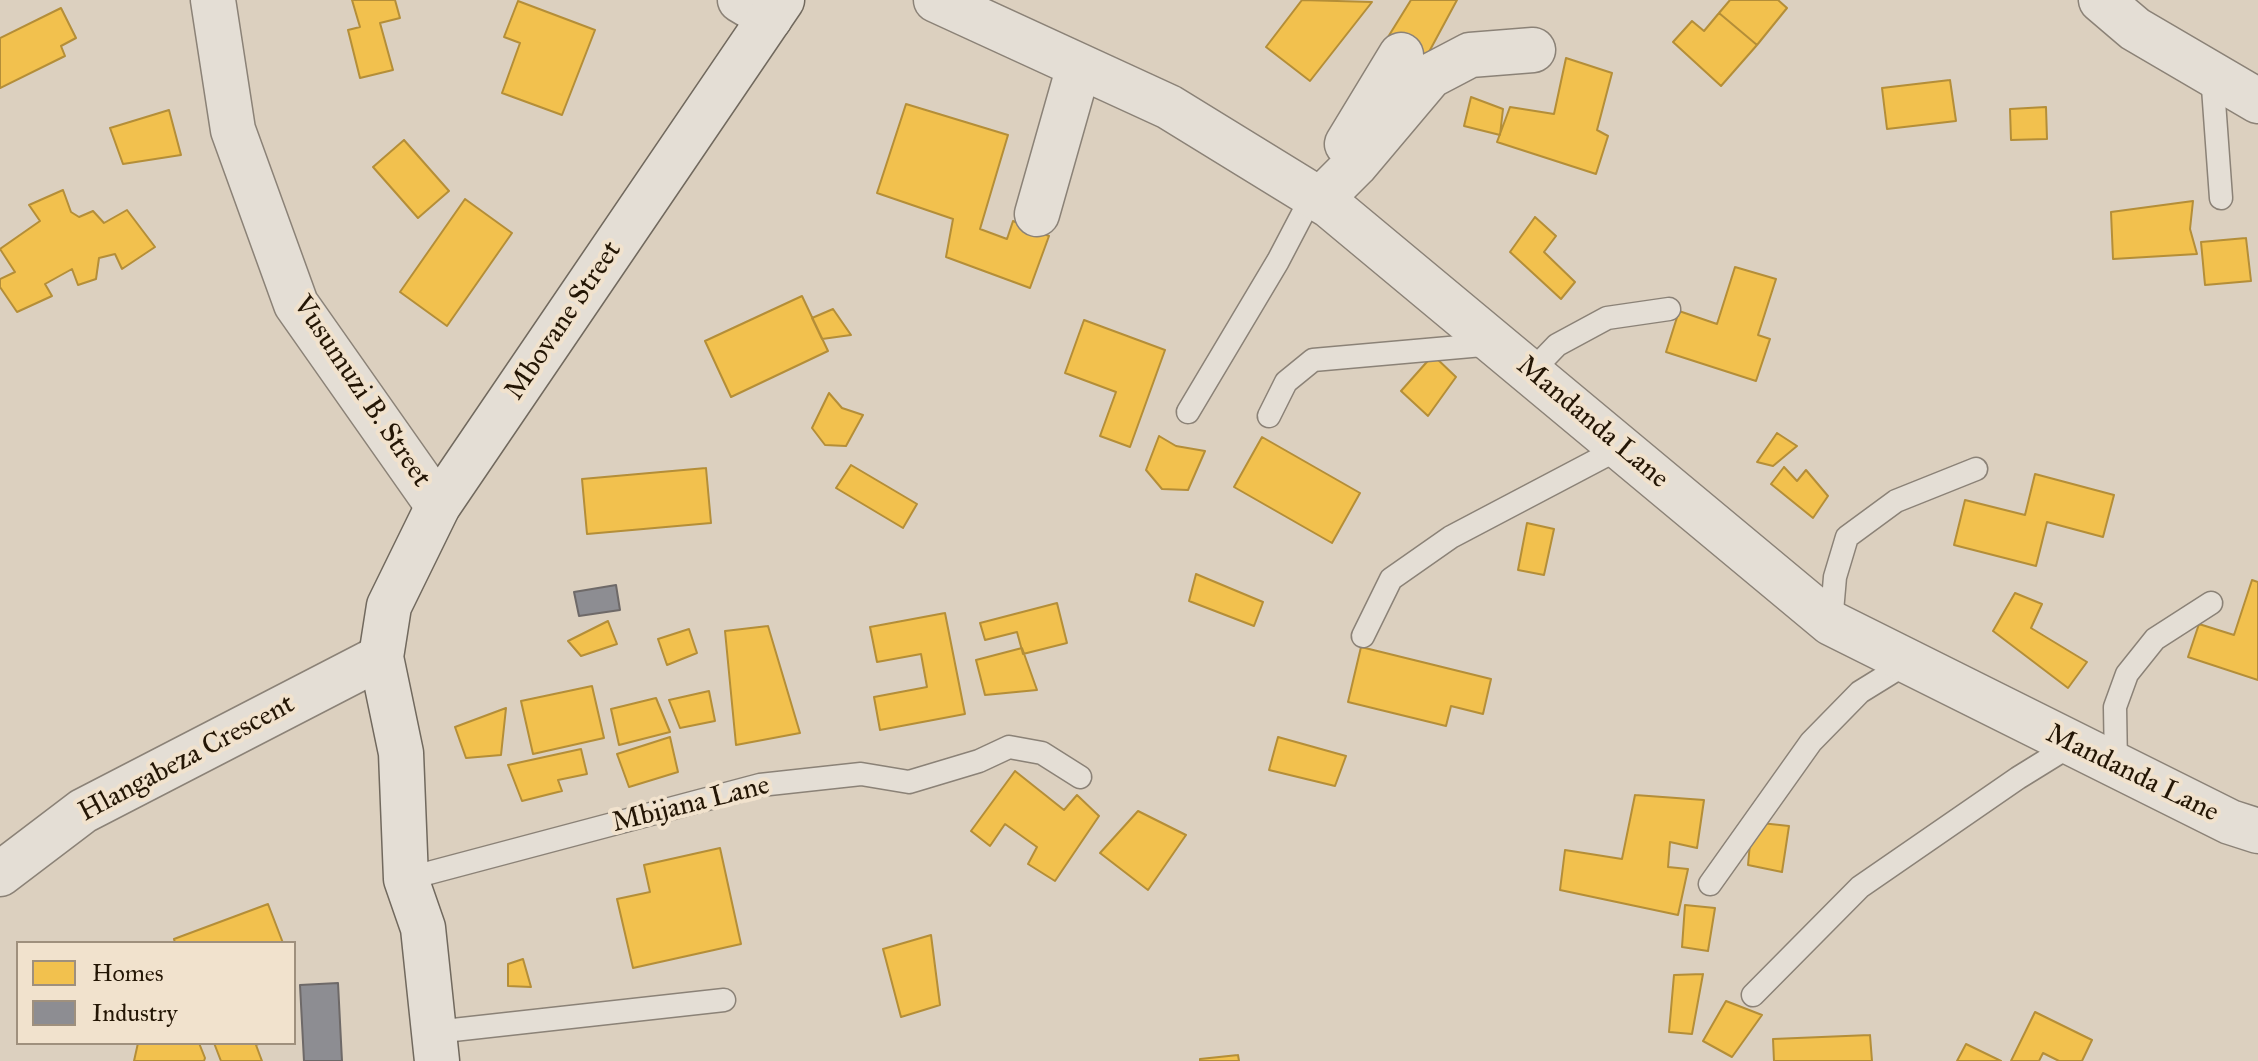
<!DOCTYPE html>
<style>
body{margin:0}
#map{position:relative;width:2258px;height:1061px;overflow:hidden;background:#dcd0bf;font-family:"IM FELL Great Primer",serif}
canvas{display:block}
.legend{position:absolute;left:16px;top:941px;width:280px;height:104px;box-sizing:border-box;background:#f1e2cd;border:2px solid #9f907d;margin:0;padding:10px 14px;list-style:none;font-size:24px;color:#241605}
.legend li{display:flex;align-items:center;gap:16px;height:40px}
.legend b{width:40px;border:2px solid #9f907d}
</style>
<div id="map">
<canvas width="2258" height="1061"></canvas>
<ul class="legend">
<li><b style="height:22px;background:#f2c14e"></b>Homes</li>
<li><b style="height:22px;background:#8d8d92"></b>Industry</li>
</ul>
</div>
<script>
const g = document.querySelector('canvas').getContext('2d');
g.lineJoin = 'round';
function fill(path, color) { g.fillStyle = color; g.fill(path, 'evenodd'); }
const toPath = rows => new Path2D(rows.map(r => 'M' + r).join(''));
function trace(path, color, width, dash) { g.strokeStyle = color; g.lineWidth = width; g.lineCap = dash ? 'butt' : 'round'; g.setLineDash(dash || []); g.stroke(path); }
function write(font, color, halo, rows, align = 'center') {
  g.font = font + ' "IM FELL Great Primer",serif'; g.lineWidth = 8; g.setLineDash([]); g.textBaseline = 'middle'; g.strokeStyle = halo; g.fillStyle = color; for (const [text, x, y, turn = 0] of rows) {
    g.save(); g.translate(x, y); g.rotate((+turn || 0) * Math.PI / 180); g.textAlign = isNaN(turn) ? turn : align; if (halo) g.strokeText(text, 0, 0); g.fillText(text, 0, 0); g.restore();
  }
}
const homes = toPath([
 [352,0,395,0,400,18,380,23,393,70,360,78,348,30,360,27,352,0],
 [1302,0,1372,2,1310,81,1266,47,1302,0],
 [1411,0,1457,0,1423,63,1388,37,1411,0],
 [1730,0,1778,0,1787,8,1757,45,1719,13,1730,0],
 [518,1,595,30,562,115,502,93,520,43,504,37,518,1],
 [61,8,76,38,61,46,65,56,0,88,0,38,61,8],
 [1719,13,1757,45,1721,86,1673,42,1692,21,1704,31,1719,13],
 [1566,58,1612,73,1597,130,1608,136,1596,174,1497,142,1510,107,1554,114,1566,58],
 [1950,80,1956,121,1887,129,1882,88,1950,80],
 [1471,97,1503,109,1500,135,1464,126,1471,97],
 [906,104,1008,135,980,229,1007,239,1013,221,1049,236,1030,288,946,257,953,219,877,193,906,104],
 [2046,107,2047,139,2011,140,2010,109,2046,107],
 [169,110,181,155,123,164,110,128,169,110],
 [404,140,449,191,418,218,373,167,404,140],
 [63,190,71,212,79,217,93,211,104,223,127,210,155,247,122,269,115,254,99,258,96,279,78,285,72,269,45,284,52,296,17,312,0,287,0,279,15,272,0,249,40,221,29,205,63,190],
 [465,199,512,233,447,326,400,292,465,199],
 [2193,201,2190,229,2197,254,2113,259,2111,212,2193,201],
 [1535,217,1556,236,1544,252,1575,282,1561,299,1510,252,1535,217],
 [2246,238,2251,281,2205,285,2201,242,2246,238],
 [1735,267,1776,279,1758,335,1770,339,1756,381,1666,352,1679,311,1717,324,1735,267],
 [802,296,828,351,731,397,705,341,802,296],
 [833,309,851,335,822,339,812,318,833,309],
 [1084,320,1165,350,1130,447,1100,436,1116,392,1065,373,1084,320],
 [1433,355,1456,377,1428,416,1401,391,1433,355],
 [829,393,842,408,863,415,846,446,825,445,812,428,829,393],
 [1777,433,1797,446,1773,466,1757,462,1777,433],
 [1159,436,1176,446,1205,451,1188,490,1162,489,1146,470,1159,436],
 [1262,437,1360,493,1332,543,1234,487,1262,437],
 [851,465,917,504,903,528,836,488,851,465],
 [1784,467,1797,481,1806,470,1828,496,1813,518,1771,484,1784,467],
 [706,468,711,523,587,534,582,479,706,468],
 [2035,474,2114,495,2103,537,2047,522,2036,566,1954,545,1965,500,2025,515,2035,474],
 [1527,523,1554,529,1544,575,1518,570,1527,523],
 [1196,574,1263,602,1254,626,1189,601,1196,574],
 [2252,580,2258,582,2258,680,2188,657,2199,624,2234,635,2252,580],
 [2015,593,2042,604,2031,628,2087,662,2068,688,1993,631,2015,593],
 [1057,603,1067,643,1023,654,1017,632,985,640,980,623,1057,603],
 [945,613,965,714,880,730,874,697,927,687,921,654,877,662,870,627,945,613],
 [608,621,617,644,581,656,568,641,608,621],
 [768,626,800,733,736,745,725,631,768,626],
 [689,629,697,653,667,665,658,639,689,629],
 [1361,647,1491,679,1483,714,1451,706,1446,726,1348,702,1361,647],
 [1022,648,1037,690,985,695,976,660,1022,648],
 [592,686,604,738,533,754,521,701,592,686],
 [709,691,715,721,680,728,669,700,709,691],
 [656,698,670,732,619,745,611,709,656,698],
 [506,708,501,755,466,758,455,727,506,708],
 [670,737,678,772,629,787,617,754,670,737],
 [1278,737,1346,756,1335,786,1269,770,1278,737],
 [581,749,587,774,558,780,562,791,522,801,508,765,581,749],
 [1015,771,1064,810,1077,795,1099,816,1055,881,1028,864,1037,847,1005,824,990,846,971,831,1015,771],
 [1635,795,1704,800,1697,848,1670,842,1668,867,1688,869,1678,915,1560,890,1565,850,1622,859,1635,795],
 [1138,811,1186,835,1148,890,1100,853,1138,811],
 [1752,822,1789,826,1782,872,1748,865,1752,822],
 [720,848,741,944,633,968,617,899,650,892,644,865,720,848],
 [268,904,283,943,175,943,174,939,268,904],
 [1685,905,1715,908,1708,951,1682,947,1685,905],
 [931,935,940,1005,901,1017,883,949,931,935],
 [523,959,531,987,508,986,508,964,523,959],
 [1703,974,1692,1034,1669,1032,1674,975,1703,974],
 [1726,1001,1762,1015,1732,1057,1703,1041,1726,1001],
 [2035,1012,2092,1040,2082,1061,2059,1061,2043,1053,2039,1061,2011,1061,2035,1012],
 [1870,1035,1872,1061,1774,1061,1773,1039,1870,1035],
 [138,1043,199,1043,205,1058,204,1061,134,1061,138,1043],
 [214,1043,261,1043,256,1045,262,1061,221,1061,214,1043],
 [1966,1044,2001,1061,1957,1061,1966,1044],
 [1238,1055,1239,1061,1200,1061,1200,1059,1238,1055]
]);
const industry = toPath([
 [616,585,620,610,579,616,574,592,616,585],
 [338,983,342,1061,304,1061,300,985,338,983]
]);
const lane = toPath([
 [2212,74,2221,198],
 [1531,372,1557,345,1607,318,1669,309],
 [1188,412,1278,261,1312,196],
 [1269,416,1286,382,1313,360,1494,344],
 [1831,623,1835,577,1847,537,1896,501,1976,469],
 [1363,636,1391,579,1451,537,1622,447],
 [2116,766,2115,707,2127,674,2155,639,2211,603],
 [406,879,760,785,861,774,909,782,979,761,1009,747,1042,753,1080,777],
 [1710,884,1811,742,1860,692,1907,663],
 [1753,995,1860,887,2018,778,2073,744],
 [435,1032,724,1000]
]);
const street = toPath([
 [213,0,233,130,296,304,438,506],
 [740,0,770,18],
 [936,0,1169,107,1330,206,1831,623,2230,822,2258,831],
 [2101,0,2135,29,2258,101],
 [1347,144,1401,55],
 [1320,200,1355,165,1430,76,1470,55,1533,50],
 [1037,214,1079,66],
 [0,874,83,811,381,657]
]);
const secondary = toPath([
 [437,1061,423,928,406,879,401,753,381,657,389,606,438,506,782,0]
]);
const streetNames = [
 ["Mbovane Street",564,321,-56],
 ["Vusumuzi B. Street",361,392,56],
 ["Mandanda Lane",1592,423,40],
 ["Hlangabeza Crescent",187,759,-28],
 ["Mandanda Lane",2132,774,26],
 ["Mbijana Lane",691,805,-14]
];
fill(homes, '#f2c14e');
trace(homes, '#b48e38', 2);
fill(industry, '#8d8d92');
trace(industry, '#6e6968', 2);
trace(lane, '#8b8277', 25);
trace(street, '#8b8277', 47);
trace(secondary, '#71695e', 47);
trace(lane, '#e4ded5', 22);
trace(street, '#e4ded5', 44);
trace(secondary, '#e4ded5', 44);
write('28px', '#241605', '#f1e2cd', streetNames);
</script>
